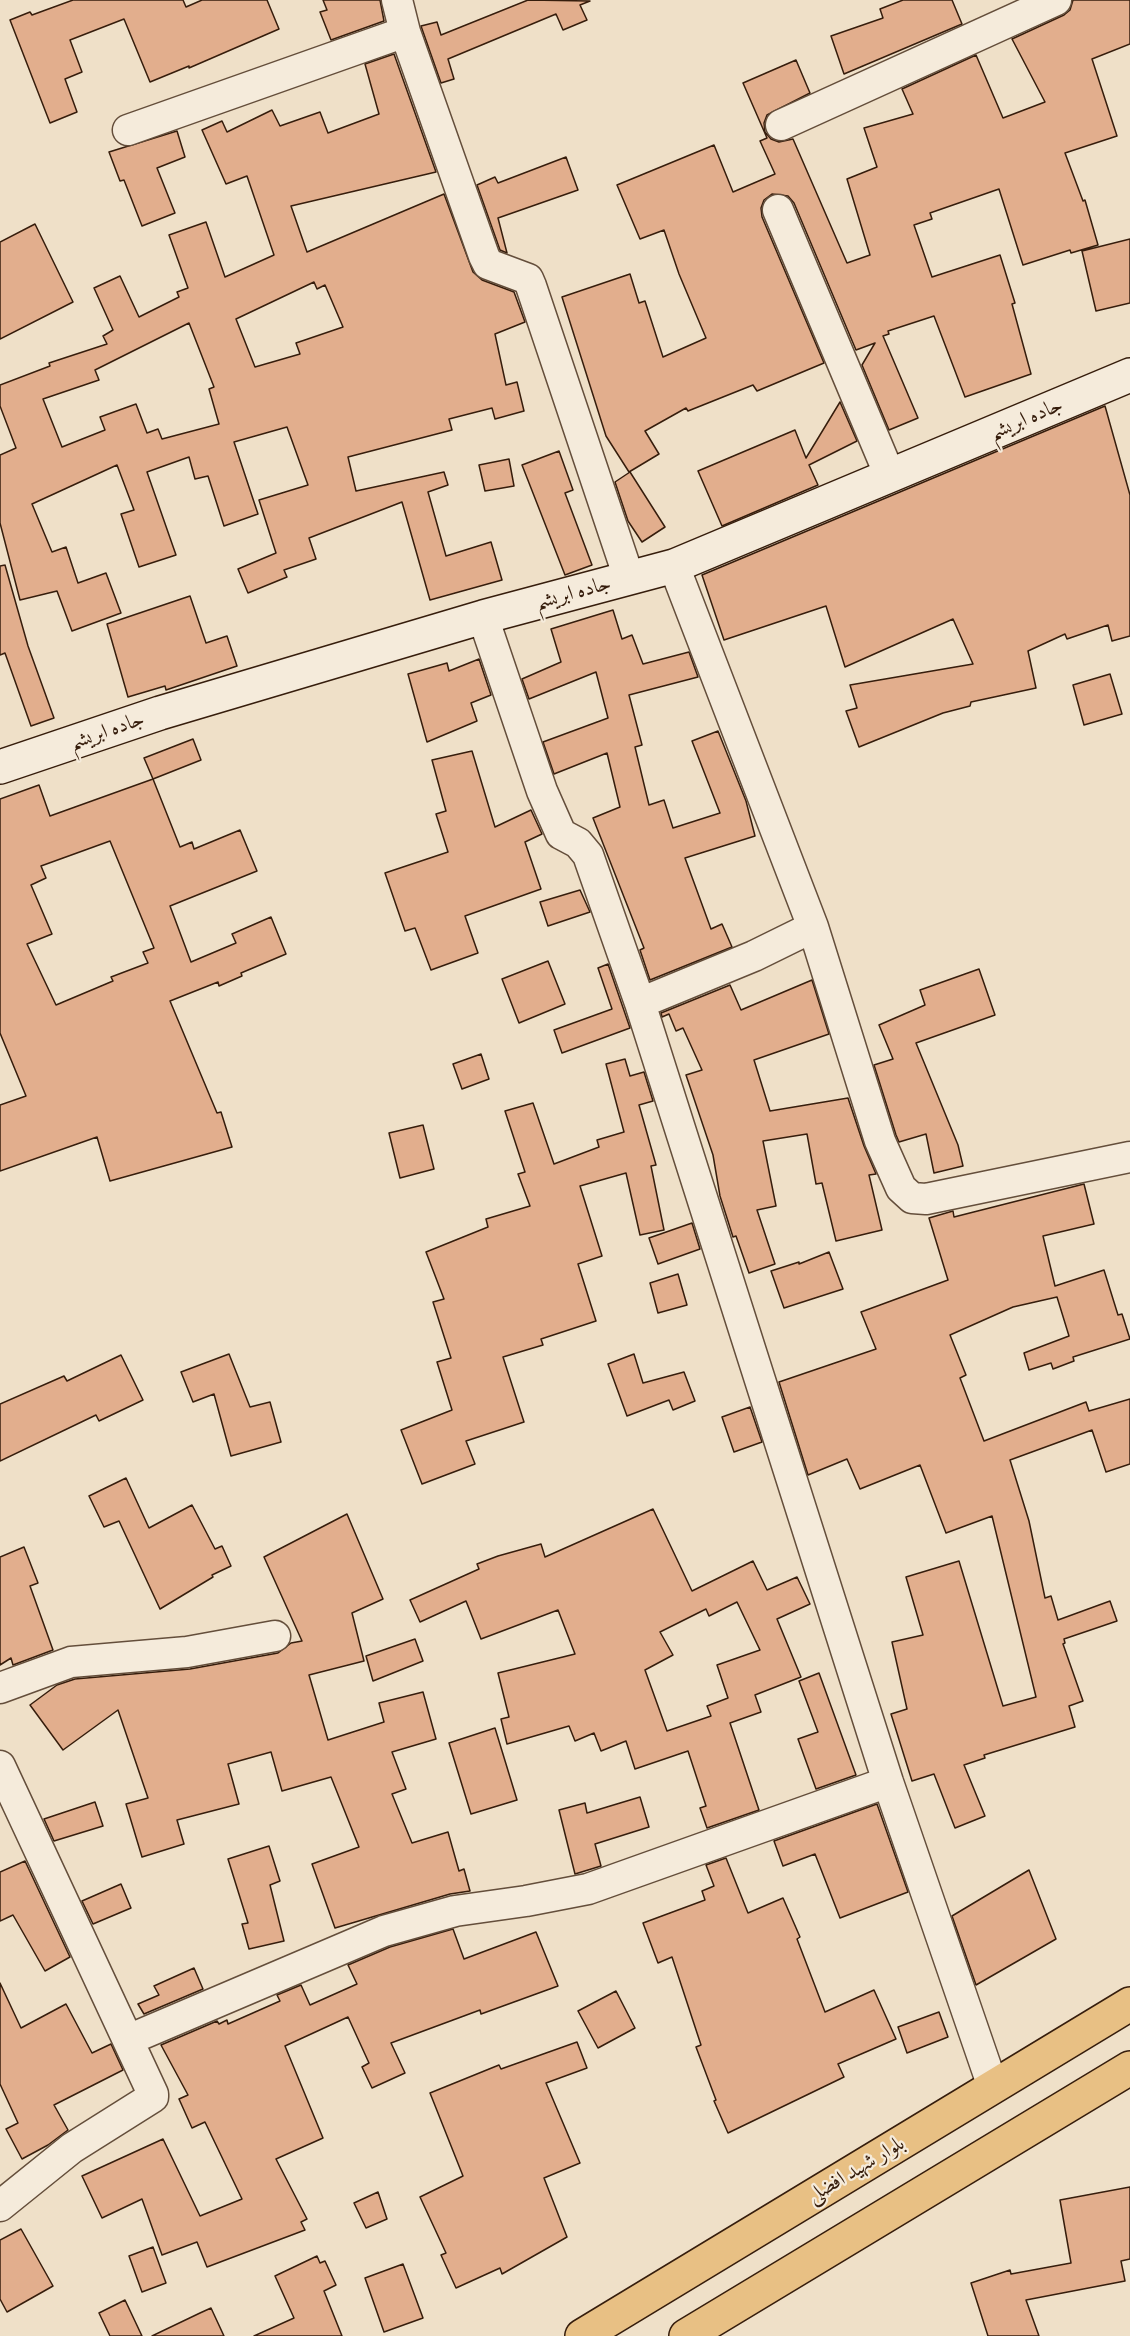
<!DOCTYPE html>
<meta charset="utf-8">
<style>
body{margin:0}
canvas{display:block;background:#efe0c8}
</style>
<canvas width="1130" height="2336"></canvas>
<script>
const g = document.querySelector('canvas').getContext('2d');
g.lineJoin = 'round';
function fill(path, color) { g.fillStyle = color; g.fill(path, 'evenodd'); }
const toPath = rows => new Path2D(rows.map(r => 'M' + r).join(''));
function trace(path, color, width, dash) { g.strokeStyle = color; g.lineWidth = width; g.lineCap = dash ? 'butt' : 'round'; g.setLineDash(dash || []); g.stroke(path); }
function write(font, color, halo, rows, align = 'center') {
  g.font = font + ' "EB Garamond",Amiri,serif'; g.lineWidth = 4.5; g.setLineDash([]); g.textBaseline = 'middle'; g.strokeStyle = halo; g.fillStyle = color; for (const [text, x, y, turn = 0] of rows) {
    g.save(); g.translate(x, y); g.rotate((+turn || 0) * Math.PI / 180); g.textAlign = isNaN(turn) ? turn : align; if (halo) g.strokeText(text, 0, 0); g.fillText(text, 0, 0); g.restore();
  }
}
const building = toPath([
 [73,0,183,0,186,7,202,0,267,0,279,29,189,68,189,66,150,82,124,19,70,40,82,72,65,79,77,112,50,123,10,20,30,12,32,15,73,0],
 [323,0,380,0,384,21,331,40,320,12,327,10,323,0],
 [528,0,590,1,580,5,587,20,563,30,556,14,448,59,454,79,441,83,421,26,437,22,441,35,528,0],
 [903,0,952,0,962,24,844,74,831,36,883,18,880,9,903,0],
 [1073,0,1130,0,1130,44,1092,59,1117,136,1065,153,1083,201,1085,200,1098,245,1071,253,1070,250,1023,265,999,189,930,213,932,219,914,225,932,277,1000,255,1015,303,1012,304,1031,374,965,397,934,316,888,331,889,334,883,336,918,418,889,430,862,365,875,343,856,350,794,203,788,196,772,194,764,200,761,208,762,217,824,363,757,391,753,385,688,411,686,408,645,431,659,454,629,472,606,436,562,297,630,274,639,303,645,301,663,357,706,338,679,274,664,230,640,239,617,185,714,145,733,192,775,174,760,141,767,138,743,83,796,60,810,93,767,115,764,123,765,132,771,139,779,142,793,139,847,263,870,255,847,179,877,167,864,128,913,114,902,89,976,55,1003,118,1045,102,1012,39,1064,15,1070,10,1073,0],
 [394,54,436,172,291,206,307,252,444,194,473,272,482,280,514,292,525,322,495,334,506,385,517,382,524,411,495,419,492,408,449,419,452,430,348,457,356,491,444,472,448,485,428,492,446,556,491,542,502,580,430,600,402,502,309,538,316,559,284,570,287,577,248,593,238,569,276,553,259,500,308,485,287,427,234,442,258,514,224,526,208,476,195,479,189,457,147,472,176,555,139,567,121,514,134,510,117,465,32,504,52,552,66,547,78,583,106,573,121,613,72,631,57,591,20,600,0,523,0,455,16,448,0,406,0,385,50,366,49,363,107,344,103,336,113,330,94,288,120,276,139,317,179,297,177,292,188,288,169,235,206,222,225,277,274,255,247,176,226,184,202,130,222,121,227,132,272,110,280,126,320,112,328,133,379,114,365,64,394,54],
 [314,282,317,289,325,285,343,327,296,343,300,354,255,367,236,319,314,282],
 [189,323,214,387,209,389,219,424,162,439,158,429,147,433,136,404,100,417,105,430,62,447,43,399,99,380,95,370,189,323],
 [177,131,185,157,157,168,175,213,142,226,124,180,120,181,109,152,177,131],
 [566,157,578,190,498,218,507,253,500,250,477,185,495,177,498,183,566,157],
 [35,224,73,302,0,339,0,242,35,224],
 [1130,239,1130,303,1096,311,1082,251,1130,239],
 [840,402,857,441,809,465,818,485,722,526,698,471,795,430,806,458,840,402],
 [1105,406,1130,495,1130,636,1112,641,1108,625,1067,639,1065,634,1028,651,1036,688,971,702,970,706,943,713,859,747,846,711,857,708,850,685,973,664,953,619,845,667,826,606,724,640,702,575,1105,406],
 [559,451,573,490,565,493,592,565,565,575,522,465,559,451],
 [509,459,514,486,485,491,479,465,509,459],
 [630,472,665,527,642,542,628,521,615,482,630,472],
 [5,565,28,646,54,718,31,726,5,653,0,655,0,566,5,565],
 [190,596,206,643,227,636,237,666,166,690,165,686,128,697,107,624,190,596],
 [613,610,622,639,632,635,643,664,689,652,698,677,629,695,642,745,635,747,649,805,664,800,673,828,720,813,692,741,718,731,746,801,755,836,685,858,711,929,722,924,732,947,650,980,640,950,644,948,593,818,620,807,607,753,554,774,543,742,608,718,596,672,529,699,522,679,561,662,551,629,613,610],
 [479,659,491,695,471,703,477,721,427,742,408,674,447,663,449,671,479,659],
 [1110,674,1122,714,1084,725,1073,685,1110,674],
 [193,739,201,760,153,779,144,758,193,739],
 [472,751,495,827,531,810,542,834,525,842,541,889,465,916,478,953,431,970,415,928,405,931,385,873,448,852,436,814,446,811,432,760,472,751],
 [153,779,180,847,192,842,194,849,240,830,257,871,170,906,191,962,236,943,232,934,271,917,286,954,241,973,242,976,219,986,218,982,170,1001,217,1113,221,1112,232,1147,110,1181,97,1137,0,1171,0,1105,26,1096,0,1033,0,799,39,785,50,816,153,779],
 [110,841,154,948,143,952,148,963,111,977,113,981,56,1005,27,944,52,934,31,885,46,878,41,866,110,841],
 [580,890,590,912,548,926,540,902,580,890],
 [548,961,565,1004,519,1023,502,979,548,961],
 [608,964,630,1028,562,1053,554,1030,612,1009,598,968,608,964],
 [979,969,995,1015,916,1043,958,1145,963,1166,934,1173,926,1134,899,1142,896,1135,874,1065,893,1059,879,1025,925,1005,920,990,979,969],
 [812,980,829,1034,754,1060,770,1111,848,1098,864,1146,876,1174,869,1175,882,1230,836,1241,822,1183,816,1184,807,1134,763,1141,776,1206,757,1210,775,1264,749,1273,736,1236,733,1237,720,1196,713,1155,686,1075,702,1070,683,1028,676,1031,669,1014,662,1017,661,1013,730,985,741,1010,812,980],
 [481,1054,489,1079,462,1089,453,1064,481,1054],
 [625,1059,630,1076,644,1072,653,1101,639,1105,656,1165,651,1166,664,1230,640,1235,626,1173,580,1186,602,1256,578,1264,596,1321,541,1339,543,1345,503,1357,524,1422,466,1441,475,1464,422,1484,401,1430,452,1410,437,1362,451,1358,433,1302,444,1299,426,1252,488,1227,486,1219,530,1206,518,1174,525,1172,505,1111,533,1103,554,1164,599,1147,597,1140,624,1132,606,1064,625,1059],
 [423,1125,434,1169,400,1178,389,1133,423,1125],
 [1084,1184,1094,1224,1043,1236,1055,1286,1104,1270,1118,1315,1122,1314,1130,1339,1073,1357,1074,1361,1053,1369,1051,1363,1029,1370,1024,1353,1069,1336,1057,1297,1013,1307,950,1335,966,1375,960,1378,984,1441,1086,1402,1089,1411,1130,1399,1130,1464,1106,1472,1092,1430,1010,1460,1029,1521,1045,1598,1051,1596,1058,1620,1110,1601,1117,1621,1064,1639,1065,1643,1063,1644,1083,1701,1069,1706,1075,1727,984,1755,985,1758,964,1765,985,1816,955,1828,934,1774,912,1781,891,1714,907,1709,892,1642,923,1635,906,1577,959,1561,1003,1706,1036,1697,992,1516,946,1533,920,1465,860,1489,847,1459,808,1475,779,1382,876,1349,861,1312,948,1280,929,1218,953,1211,954,1217,1084,1184],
 [692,1223,700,1249,658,1264,649,1238,692,1223],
 [829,1252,843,1289,784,1308,771,1271,799,1262,799,1264,829,1252],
 [678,1274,687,1305,658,1313,650,1283,678,1274],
 [229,1354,250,1407,270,1402,281,1442,231,1456,214,1394,193,1402,181,1372,229,1354],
 [634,1354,643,1383,684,1372,695,1401,673,1410,669,1400,627,1416,608,1364,634,1354],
 [121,1355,143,1400,99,1421,96,1415,0,1461,0,1404,64,1376,67,1381,121,1355],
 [750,1407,762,1442,734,1452,722,1417,750,1407],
 [126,1478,149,1528,192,1505,215,1549,222,1546,231,1566,212,1575,213,1577,160,1609,119,1521,104,1527,89,1496,126,1478],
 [653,1509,692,1591,753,1561,767,1590,797,1577,810,1604,777,1619,801,1677,755,1695,761,1712,730,1723,759,1810,707,1828,700,1808,706,1806,688,1751,635,1769,626,1741,601,1751,594,1733,575,1741,569,1726,507,1744,501,1719,509,1717,498,1673,575,1654,558,1610,481,1639,466,1601,420,1622,410,1600,479,1569,477,1564,498,1556,541,1544,545,1557,653,1509],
 [737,1602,760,1650,717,1665,728,1698,707,1706,711,1716,667,1731,645,1670,673,1655,660,1632,706,1609,709,1616,737,1602],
 [347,1514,383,1599,352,1613,364,1661,309,1675,328,1740,384,1722,379,1703,423,1692,436,1739,392,1752,406,1789,392,1794,412,1843,448,1832,459,1871,464,1869,470,1891,450,1894,335,1928,312,1864,359,1847,331,1777,282,1791,271,1752,228,1764,239,1804,177,1820,184,1844,142,1857,126,1804,148,1798,118,1710,63,1750,30,1705,57,1685,75,1679,190,1669,278,1653,291,1643,302,1641,264,1557,347,1514],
 [24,1547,38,1583,30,1586,53,1650,13,1665,11,1658,0,1665,0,1557,24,1547],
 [415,1639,423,1661,373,1681,366,1656,415,1639],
 [819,1673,856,1775,816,1789,798,1739,818,1732,799,1681,819,1673],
 [495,1728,517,1800,471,1814,449,1743,495,1728],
 [640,1797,649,1827,595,1844,601,1866,575,1874,559,1810,585,1803,587,1813,640,1797],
 [95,1802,103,1826,54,1841,44,1819,95,1802],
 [877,1804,908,1892,840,1918,815,1854,783,1866,774,1841,877,1804],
 [269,1846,280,1881,270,1885,284,1941,249,1949,242,1924,248,1923,228,1859,269,1846],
 [726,1858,748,1913,783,1898,800,1937,797,1939,825,2012,874,1990,896,2039,838,2064,844,2077,728,2133,714,2101,716,2100,696,2047,701,2045,672,1957,658,1963,643,1923,705,1900,702,1891,714,1886,706,1865,726,1858],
 [25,1861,70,1957,45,1971,13,1915,0,1921,0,1872,25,1861],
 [1029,1870,1056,1939,976,1985,952,1916,1029,1870],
 [121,1884,131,1908,93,1924,82,1901,121,1884],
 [453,1929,464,1959,536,1932,558,1986,481,2014,480,2010,391,2043,405,2073,372,2088,362,2067,369,2063,348,2017,285,2046,323,2138,276,2159,307,2219,301,2222,305,2230,207,2267,197,2242,162,2255,142,2199,102,2218,82,2176,163,2139,200,2216,242,2199,205,2122,192,2128,179,2099,188,2095,161,2045,217,2021,219,2024,227,2020,228,2024,280,2001,277,1995,301,1985,310,2005,357,1984,348,1965,390,1947,453,1929],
 [194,1968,203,1989,144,2014,138,2004,159,1995,154,1986,194,1968],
 [0,1983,21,2028,66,2004,92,2053,111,2044,123,2070,54,2105,68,2130,48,2145,22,2159,6,2129,18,2123,0,2084,0,1983],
 [616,1991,635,2028,598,2048,578,2011,616,1991],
 [939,2012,948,2037,907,2053,898,2027,939,2012],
 [577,2042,587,2068,546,2083,580,2163,544,2178,567,2237,502,2274,500,2268,456,2288,441,2255,446,2253,420,2197,463,2176,430,2093,499,2065,501,2069,577,2042],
 [1130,2187,1130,2259,1121,2261,1125,2281,1026,2300,1039,2336,988,2336,971,2283,1010,2270,1011,2274,1071,2263,1060,2200,1130,2187],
 [378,2192,387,2219,366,2228,354,2203,378,2192],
 [21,2229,53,2286,7,2312,0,2299,0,2240,21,2229],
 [153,2247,166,2283,142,2292,129,2256,153,2247],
 [317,2256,320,2263,325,2261,336,2285,324,2291,342,2336,254,2336,294,2318,275,2276,317,2256],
 [403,2264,423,2318,384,2332,365,2278,403,2264],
 [125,2300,142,2336,110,2336,99,2313,125,2300],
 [211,2308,224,2336,152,2336,200,2313,211,2308]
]);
const street = toPath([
 [405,32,484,256,488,264,528,279,531,286,629,578],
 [781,125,1056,0],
 [128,130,405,32,397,0],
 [778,210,890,476],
 [674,566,813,927,880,1141,901,1188,912,1198,926,1199,1130,1157],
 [483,617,542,791,561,834,578,843,588,855,640,1003,888,1782,993,2087],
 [640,1003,754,956,813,927],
 [0,1688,71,1662,187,1652,275,1636],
 [0,1766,153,2094,153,2097,72,2148,0,2206],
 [128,2040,384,1931,455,1911,526,1901,588,1889,888,1782]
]);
const secondary = toPath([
 [0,767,160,713,483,617,674,566,1130,375]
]);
const primary = toPath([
 [582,2336,1130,2004],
 [686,2336,1130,2068]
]);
const streetNames = [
 ["جاده ابریشم",1026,419,-23],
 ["جاده ابریشم",573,593,-15],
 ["جاده ابریشم",107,731,-19],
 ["بلوار شهید افضلی",856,2170,-31]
];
fill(building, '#e2ae8d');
trace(building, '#361d0c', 1.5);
trace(street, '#644e3b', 33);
trace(secondary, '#361d0c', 36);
trace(primary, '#361d0c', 36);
trace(street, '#f5ebdb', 30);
trace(secondary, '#f5ebdb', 33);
trace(primary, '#e8c084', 33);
write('21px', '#361d0c', '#f5ebdb', streetNames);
</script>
